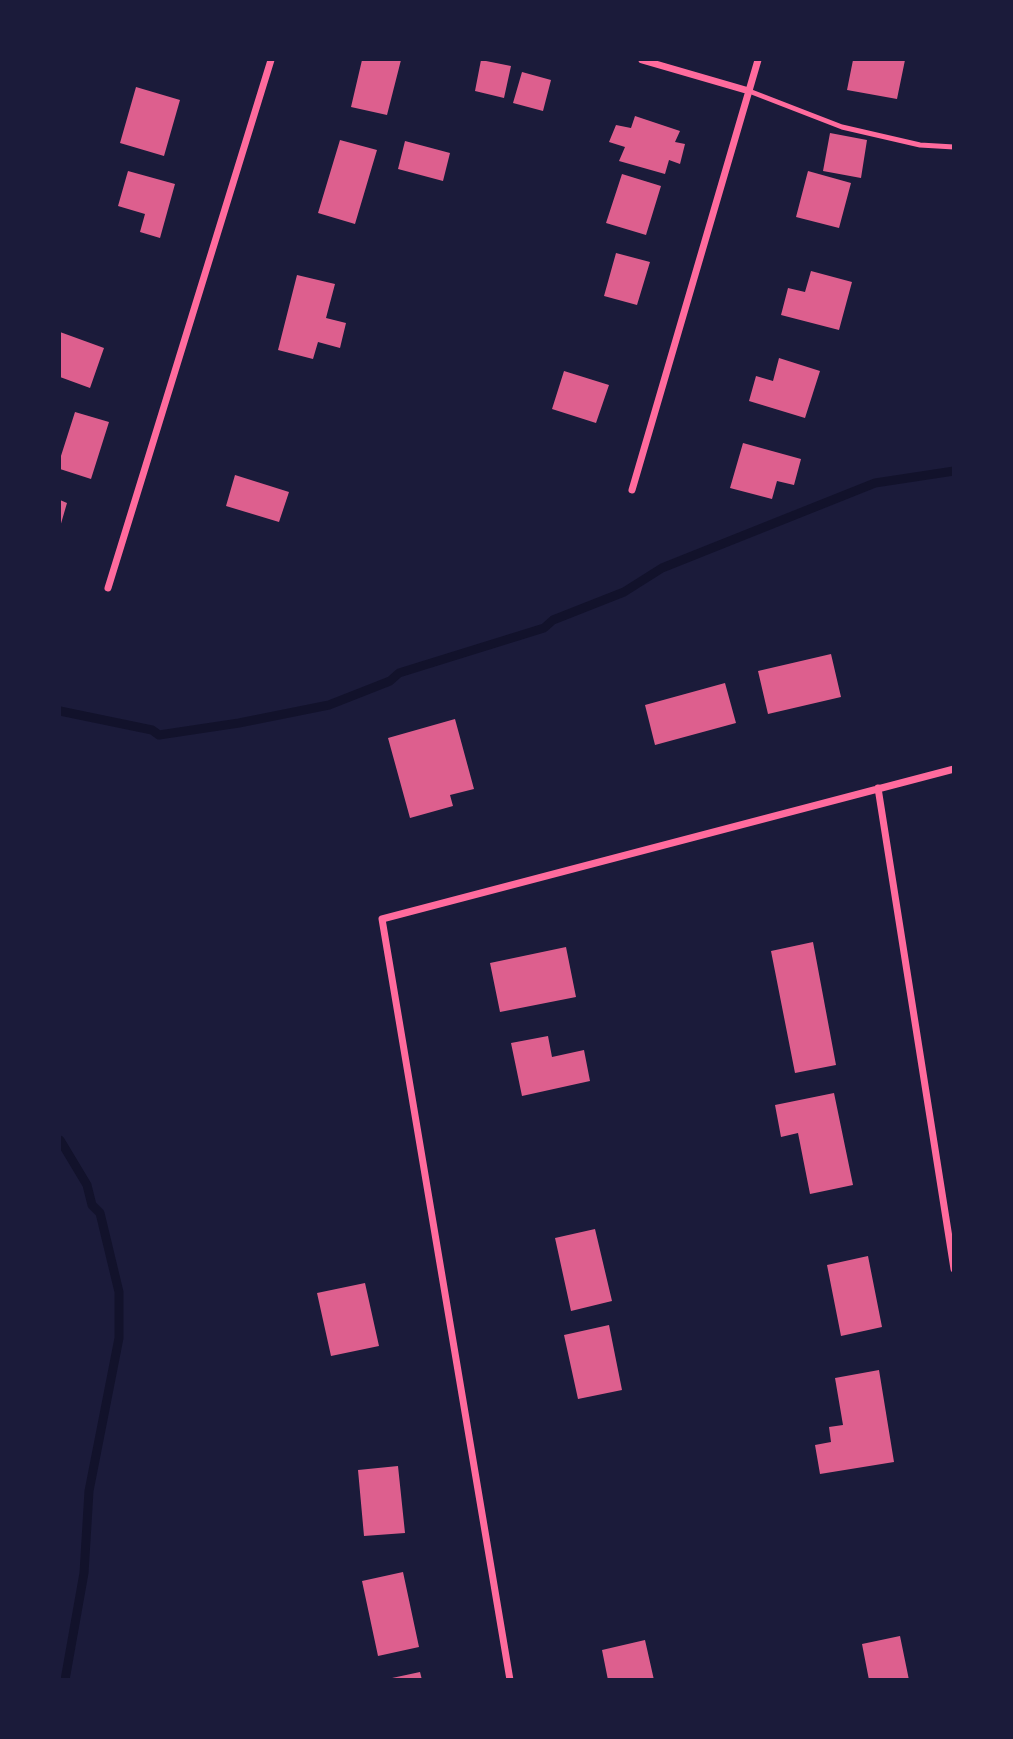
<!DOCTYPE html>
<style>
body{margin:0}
#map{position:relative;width:1013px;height:1739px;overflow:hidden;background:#1b1b3a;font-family:Ubuntu,sans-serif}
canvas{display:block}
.frame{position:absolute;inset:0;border:61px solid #1b1b3a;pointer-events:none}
</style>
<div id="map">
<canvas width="1013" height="1739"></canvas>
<div class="frame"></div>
</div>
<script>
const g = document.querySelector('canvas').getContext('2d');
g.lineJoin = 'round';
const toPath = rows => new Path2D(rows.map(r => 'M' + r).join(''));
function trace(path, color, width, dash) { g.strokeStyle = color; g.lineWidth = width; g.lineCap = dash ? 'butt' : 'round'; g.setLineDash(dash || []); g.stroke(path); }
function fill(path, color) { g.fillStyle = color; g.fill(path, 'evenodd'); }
const stream = toPath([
 [60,711,152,730,159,735,239,723,329,705,390,681,399,673,544,628,553,620,624,592,662,568,875,483,954,471],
 [60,1140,87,1185,92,1205,100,1213,119,1292,119,1338,89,1491,84,1573,65,1680]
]);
const building = toPath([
 [362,60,401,60,387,115,351,107],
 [481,60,511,66,504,98,475,91],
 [853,60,905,60,897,99,847,90],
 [522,72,551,80,543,111,513,103],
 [136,87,180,100,164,156,120,143],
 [635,116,680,131,675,142,685,144,680,164,669,160,665,174,619,161,625,147,609,142,616,125,631,128],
 [830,133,867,140,861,178,823,171],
 [340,140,377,150,355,224,318,213],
 [405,141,450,153,443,181,398,169],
 [128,171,175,184,160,238,140,232,145,214,118,206],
 [808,171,851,183,839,228,796,217],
 [622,174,661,186,646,235,606,223],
 [616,253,650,262,637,305,604,296],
 [811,271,852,282,839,330,781,315,788,288,805,292],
 [297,275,335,284,326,318,346,323,340,348,318,342,313,359,278,350],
 [60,332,104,348,90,388,60,377],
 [779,358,820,371,805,418,749,401,756,376,773,381],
 [564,371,609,385,596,423,552,409],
 [75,412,109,422,91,479,60,469,60,459],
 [743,443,801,459,794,485,777,481,772,499,730,488],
 [235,475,289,492,279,522,226,506],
 [60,500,67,503,60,527],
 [831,654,841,697,768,714,758,671],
 [725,683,736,723,655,745,645,705],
 [455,719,474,789,450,795,453,806,410,818,388,738],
 [813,942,836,1065,795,1073,771,951],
 [566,947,576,997,500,1012,490,963],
 [548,1036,552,1057,584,1050,590,1081,522,1096,511,1043],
 [834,1093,853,1185,810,1194,798,1133,781,1137,775,1105],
 [595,1229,612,1301,571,1311,555,1238],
 [868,1256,882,1327,841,1336,827,1265],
 [365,1283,379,1346,331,1356,317,1293],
 [609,1325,622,1390,578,1399,564,1335],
 [879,1370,894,1462,820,1474,815,1445,831,1442,829,1427,843,1425,835,1378],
 [398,1466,405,1533,364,1536,358,1470],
 [403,1572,419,1647,378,1656,362,1581],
 [900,1636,909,1680,869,1680,862,1644],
 [645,1640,654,1680,608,1680,602,1650],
 [420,1672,422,1680,392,1680,392,1678]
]);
const service = toPath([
 [749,91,842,127,920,145,954,147]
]);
const minor = toPath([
 [642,60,749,91],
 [632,490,758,60],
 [108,588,271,60],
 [878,788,954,1269],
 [510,1680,382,919,954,769]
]);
trace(stream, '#12122b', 9);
fill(building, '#dd5f8e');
trace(service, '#ff6b9d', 5);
trace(minor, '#ff6b9d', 7);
</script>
